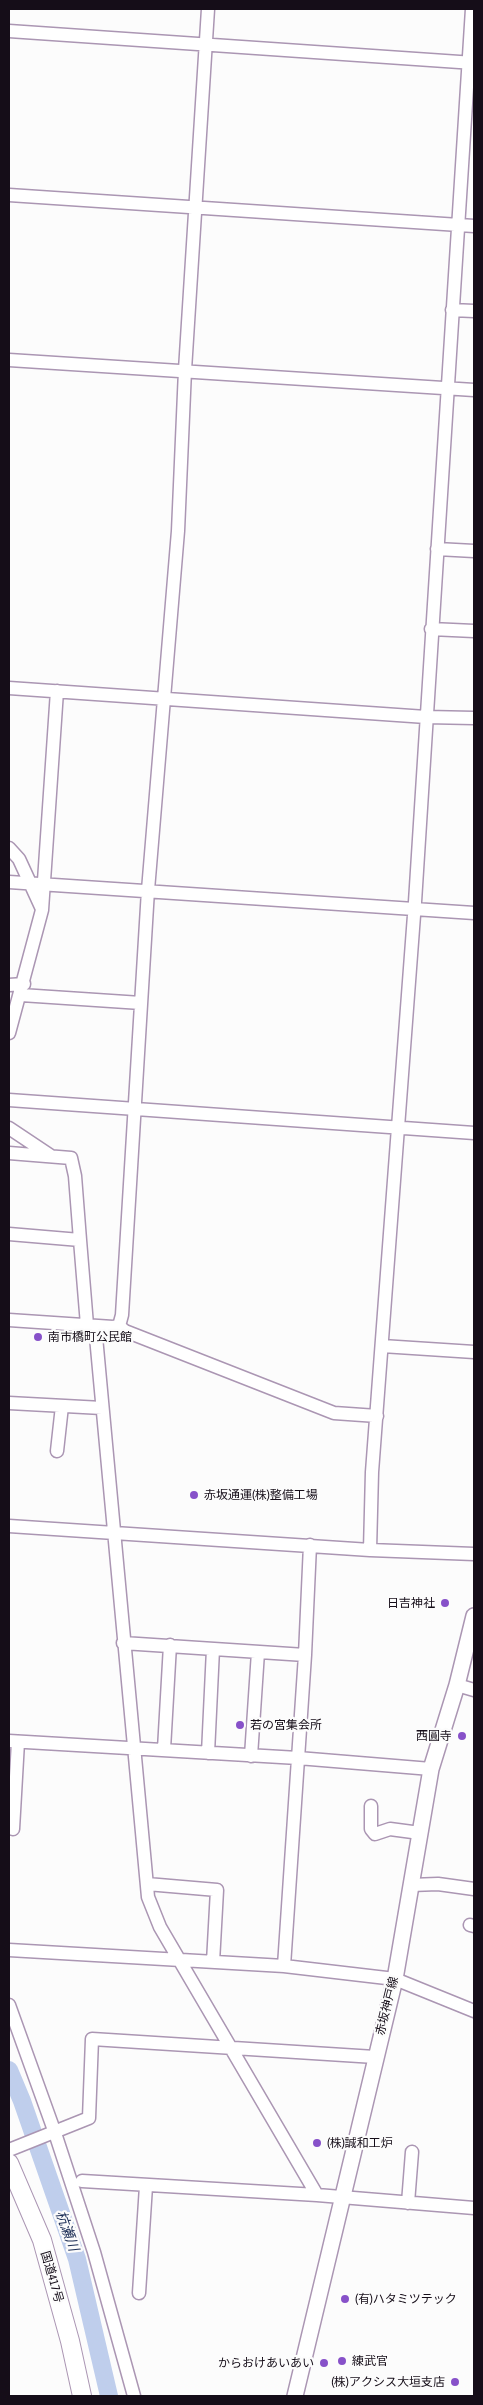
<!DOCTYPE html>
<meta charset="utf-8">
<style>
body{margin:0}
#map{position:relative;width:483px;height:2405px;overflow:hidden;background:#fcfcfc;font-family:"Asap Condensed",sans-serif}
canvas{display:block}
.frame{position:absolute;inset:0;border:10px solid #150d18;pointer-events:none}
</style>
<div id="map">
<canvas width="483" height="2405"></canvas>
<div class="frame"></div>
</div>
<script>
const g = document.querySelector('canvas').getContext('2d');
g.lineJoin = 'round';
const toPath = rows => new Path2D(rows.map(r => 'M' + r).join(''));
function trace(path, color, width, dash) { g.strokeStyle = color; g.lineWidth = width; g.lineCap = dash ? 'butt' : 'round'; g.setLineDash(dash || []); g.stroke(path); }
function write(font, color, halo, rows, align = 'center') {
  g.font = font + ' "Asap Condensed","Noto Sans JP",sans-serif'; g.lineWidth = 4.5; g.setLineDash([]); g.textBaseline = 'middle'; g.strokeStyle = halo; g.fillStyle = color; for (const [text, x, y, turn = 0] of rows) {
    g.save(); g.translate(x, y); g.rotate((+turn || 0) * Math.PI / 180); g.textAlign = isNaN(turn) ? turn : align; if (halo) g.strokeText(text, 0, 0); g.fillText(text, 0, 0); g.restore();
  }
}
const river = toPath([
 [9,2070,22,2101,77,2259,109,2396]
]);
const minor = toPath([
 [9,31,474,63],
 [9,195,474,226],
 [452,310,474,311],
 [9,360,474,390],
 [437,549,474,551],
 [431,629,474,631],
 [9,688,426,717,474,718],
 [9,848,19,859,42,909],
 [9,882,474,913],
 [9,985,24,984],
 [21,995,141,1003],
 [9,1033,42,910,57,691],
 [9,1100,474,1133],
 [9,1128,51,1156],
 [9,1153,71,1158,75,1176,80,1240],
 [9,1234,80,1240,87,1325],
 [9,1320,113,1327,119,1326,125,1331,334,1413,377,1416],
 [95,1326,148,1897,160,1927,317,2195],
 [119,1326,122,1315,148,890,178,531,185,370,208,9],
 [382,1346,474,1352],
 [9,1403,102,1408],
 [57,1451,62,1406],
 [9,1526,370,1550,474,1554],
 [370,1550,372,1472,415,902,472,9],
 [123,1643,305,1655],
 [457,1685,474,1690],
 [9,1741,298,1758,431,1769],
 [164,1749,170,1645],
 [208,1753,213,1649],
 [251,1756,258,1652],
 [371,1806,371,1829,375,1834,390,1829,420,1833],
 [13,1829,18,1742],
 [147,1884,217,1890,213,1962],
 [411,1885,438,1884,474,1889],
 [470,1925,474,1926],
 [9,1950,284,1966,395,1979,474,2011],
 [284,1966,305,1655,310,1545],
 [9,2005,55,2133,94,2252,134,2396],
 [9,2150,89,2118,92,2039,375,2057],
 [82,2181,317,2195,474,2208],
 [408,2203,412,2152],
 [139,2293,146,2186]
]);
const major = toPath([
 [295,2396,395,1979,431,1769,457,1685,474,1616]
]);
const highway = toPath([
 [9,2163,42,2240,70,2341,82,2396]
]);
const markers = [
 [38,1337,5,"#8751c9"],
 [194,1495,5,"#8751c9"],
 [445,1603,5,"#8751c9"],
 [240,1725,5,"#8751c9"],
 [462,1736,5,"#8751c9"],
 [317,2143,5,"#8751c9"],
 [345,2299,5,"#8751c9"],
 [342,2361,5,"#8751c9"],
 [324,2363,5,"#8751c9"],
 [455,2382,5,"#8751c9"]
];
const poiNames = [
 ["南市橋町公民館",48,1337],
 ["赤坂通運(株)整備工場",204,1495],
 ["日吉神社",435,1603,"right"],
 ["若の宮集会所",250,1725],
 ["西圓寺",452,1736,"right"],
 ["(株)誠和工炉",327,2143],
 ["(有)ハタミツテック",355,2299],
 ["練武官",352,2361],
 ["からおけあいあい",314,2363,"right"],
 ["(株)アクシス大垣支店",445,2382,"right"]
];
const streetNames = [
 ["赤坂神戸線",387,2006,-76],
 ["国道417号",52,2277,74]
];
const waterNames = [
 ["杭瀬川",67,2231,70]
];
trace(river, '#bfceec', 18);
trace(minor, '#ab96b3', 15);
trace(major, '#ab96b3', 18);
trace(highway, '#ab96b3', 20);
trace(minor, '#fff', 12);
trace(major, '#fff', 15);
trace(highway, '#fff', 18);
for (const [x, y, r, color] of markers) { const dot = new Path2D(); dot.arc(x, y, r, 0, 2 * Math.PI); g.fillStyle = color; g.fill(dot); trace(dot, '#fcfcfc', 2); }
write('12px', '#150d18', '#fcfcfc', poiNames, 'left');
write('12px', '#150d18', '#fcfcfc', streetNames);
write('italic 14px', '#1c2e56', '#fcfcfc', waterNames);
</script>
